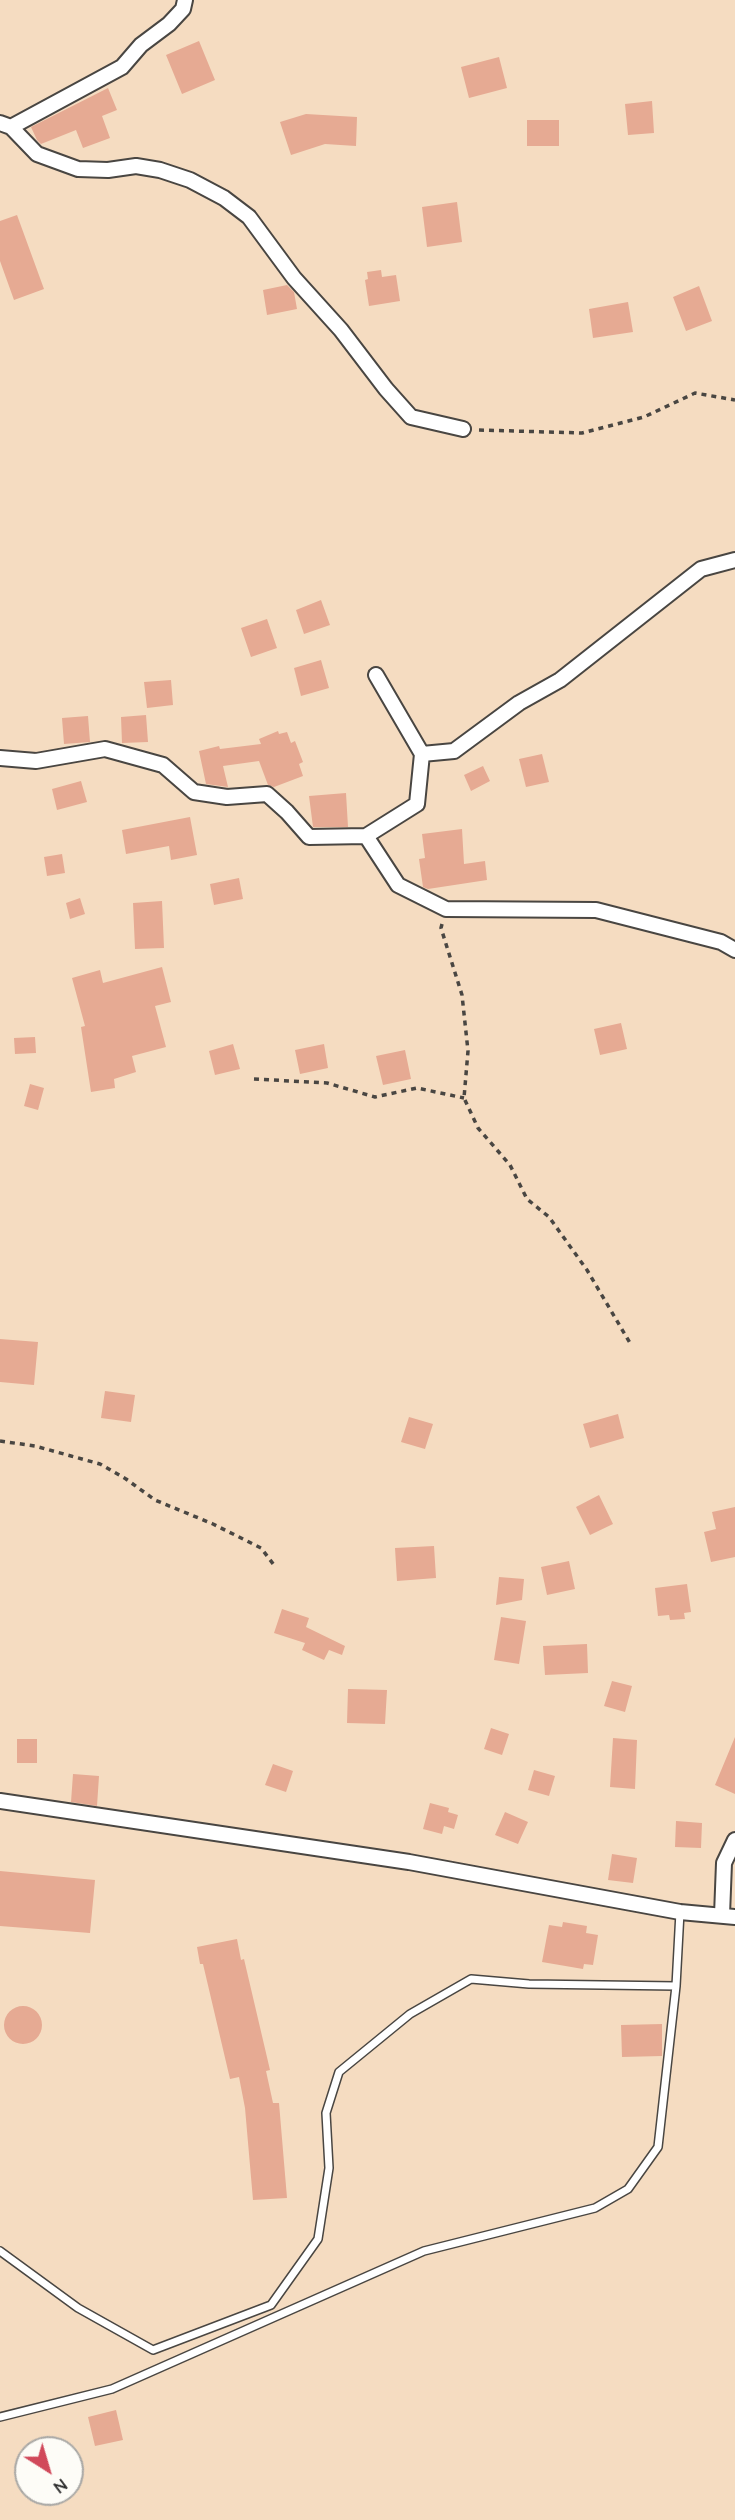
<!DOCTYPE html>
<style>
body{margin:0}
#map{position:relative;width:735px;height:2520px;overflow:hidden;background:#f5dcc1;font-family:"Comic Neue",sans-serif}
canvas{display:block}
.north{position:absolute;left:14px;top:2436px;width:70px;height:70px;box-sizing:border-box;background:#fdfcf7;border:2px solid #a9a8a5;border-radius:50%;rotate:143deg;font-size:19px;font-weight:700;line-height:28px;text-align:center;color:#2b2b2b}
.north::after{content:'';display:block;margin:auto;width:24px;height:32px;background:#d1495b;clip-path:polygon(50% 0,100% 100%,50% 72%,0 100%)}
</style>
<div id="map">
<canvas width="735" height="2520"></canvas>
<div class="north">N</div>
</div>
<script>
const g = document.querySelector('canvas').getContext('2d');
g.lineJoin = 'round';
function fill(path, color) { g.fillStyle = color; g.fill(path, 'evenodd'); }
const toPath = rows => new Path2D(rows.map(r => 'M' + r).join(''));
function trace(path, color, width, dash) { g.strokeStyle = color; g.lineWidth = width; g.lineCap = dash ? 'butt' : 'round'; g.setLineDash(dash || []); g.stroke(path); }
const building = toPath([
 [199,41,215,80,182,94,166,55],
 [499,57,507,88,469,98,461,67],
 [108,88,117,110,102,116,110,138,83,148,76,130,41,144,37,140,31,127],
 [652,101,654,133,628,135,625,104],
 [306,114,357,117,356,146,325,144,291,155,280,122],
 [527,120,559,120,559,146,527,146],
 [457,202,462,242,427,247,422,207],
 [17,215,44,289,14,300,0,261,0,221],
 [381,270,382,277,396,275,400,301,369,306,365,280,368,279,367,272],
 [287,285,294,292,297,309,267,315,263,290],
 [699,286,712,321,686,331,673,297],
 [628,302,633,332,593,338,589,309],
 [321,600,330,625,304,634,296,610],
 [267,619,277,648,251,657,241,628],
 [321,660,329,688,301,696,294,668],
 [171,680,173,705,147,708,144,682],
 [146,715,148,742,122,743,121,717],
 [88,716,90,742,64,744,62,718],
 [278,731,279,734,287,732,291,743,295,741,303,762,299,764,303,776,274,787,268,785,259,761,223,766,228,787,206,784,199,751,219,746,220,749,261,744,259,739],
 [542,754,549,782,526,787,519,759],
 [483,766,490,781,471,791,464,775],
 [81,781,87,802,57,810,52,789],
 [346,793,348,827,313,827,309,796],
 [190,817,197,855,171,860,169,846,126,854,122,830],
 [462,829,464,864,485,861,487,880,428,889,423,887,419,859,425,858,422,834],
 [62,854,65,873,47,876,44,857],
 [239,878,243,899,214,905,210,884],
 [80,898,85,914,70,919,66,903],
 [162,901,164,948,135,949,133,903],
 [162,967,171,1002,155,1006,166,1047,132,1056,136,1072,114,1079,115,1088,91,1092,81,1027,85,1026,72,978,100,970,103,983],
 [621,1023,627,1049,600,1055,594,1029],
 [35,1037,36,1053,15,1054,14,1038],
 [233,1044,240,1069,215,1075,209,1051],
 [324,1044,328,1068,300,1074,295,1050],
 [405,1050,411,1079,383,1085,376,1056],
 [30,1084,44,1088,38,1110,24,1106],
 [0,1339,38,1342,34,1385,0,1382],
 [105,1391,135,1395,131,1422,101,1418],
 [618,1414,624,1438,590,1448,583,1424],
 [409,1417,433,1424,425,1449,401,1442],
 [599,1495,613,1524,590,1535,576,1507],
 [735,1507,735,1557,711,1562,704,1532,716,1529,712,1512],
 [434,1546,436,1578,397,1581,395,1548],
 [569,1561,575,1589,547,1595,541,1567],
 [499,1577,524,1579,522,1600,496,1605],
 [687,1584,691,1612,684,1613,685,1619,670,1620,669,1615,658,1616,655,1588],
 [282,1609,309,1618,306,1627,345,1646,342,1655,329,1650,324,1660,302,1650,305,1643,274,1633],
 [501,1617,526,1621,519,1664,494,1660],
 [587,1644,588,1673,545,1675,543,1646],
 [612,1681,632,1686,625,1712,604,1706],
 [348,1689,387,1690,385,1724,347,1723],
 [491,1728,509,1734,502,1755,484,1749],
 [735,1737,735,1794,715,1785],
 [613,1738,637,1740,635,1789,610,1787],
 [17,1739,37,1739,37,1763,17,1763],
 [273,1764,293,1771,286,1792,265,1785],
 [534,1770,555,1776,549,1796,528,1790],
 [73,1774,99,1776,97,1806,71,1802],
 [430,1803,449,1808,448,1812,458,1815,454,1829,444,1826,442,1834,423,1829],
 [505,1812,528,1822,518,1844,495,1835],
 [676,1821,702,1823,701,1848,675,1847],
 [612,1854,637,1858,633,1883,608,1880],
 [0,1871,95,1880,90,1933,0,1926],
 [563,1922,587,1926,586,1933,598,1935,593,1965,584,1964,583,1969,542,1962,549,1925,562,1927],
 [237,1939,241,1960,244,1959,270,2070,266,2071,273,2103,279,2103,287,2198,253,2200,245,2108,239,2077,230,2079,203,1964,200,1964,197,1947],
 '4 2025a19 19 0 1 1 38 0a19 19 0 1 1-38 0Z',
 [662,2024,662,2056,622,2057,621,2025],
 [116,2410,123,2440,95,2446,88,2417]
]);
const path = toPath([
 [479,430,582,433,644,417,695,393,735,400],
 [442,924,441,928,462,995,468,1051,464,1098,478,1128,510,1165,527,1199,549,1217,587,1270,630,1343],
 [254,1079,327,1083,375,1097,417,1088,464,1098],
 [0,1441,35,1446,100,1464,126,1479,155,1500,213,1524,261,1548,274,1565]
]);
const lane = toPath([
 [0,2251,78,2308,153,2350,271,2305,318,2239,329,2168,326,2113,339,2072,410,2014,471,1979,529,1984,676,1986],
 [0,2417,112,2389,424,2251,595,2208,628,2189,658,2147,676,1986,680,1912]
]);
const street = toPath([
 [0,123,11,127,37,154,78,169,108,170,136,166,160,170,190,180,224,198,249,217,294,278,341,330,386,389,411,417,463,429],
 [11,127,122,67,141,45,169,24,183,9,185,0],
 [422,754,454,751,519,703,560,680,701,569,735,560],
 [0,758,36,761,105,749,163,765,194,792,227,797,267,794,287,812,309,837,366,836,398,885,446,909,596,910,721,942,735,950],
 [366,836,417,804,422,754,376,675],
 [0,1801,409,1862,680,1912,735,1917],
 [722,1915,724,1863,735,1840]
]);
fill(building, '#e6aa93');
trace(lane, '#494642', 10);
trace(street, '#494642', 18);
trace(path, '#494642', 3.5, [5, 5]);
trace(lane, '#fff', 7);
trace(street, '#fff', 14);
</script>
